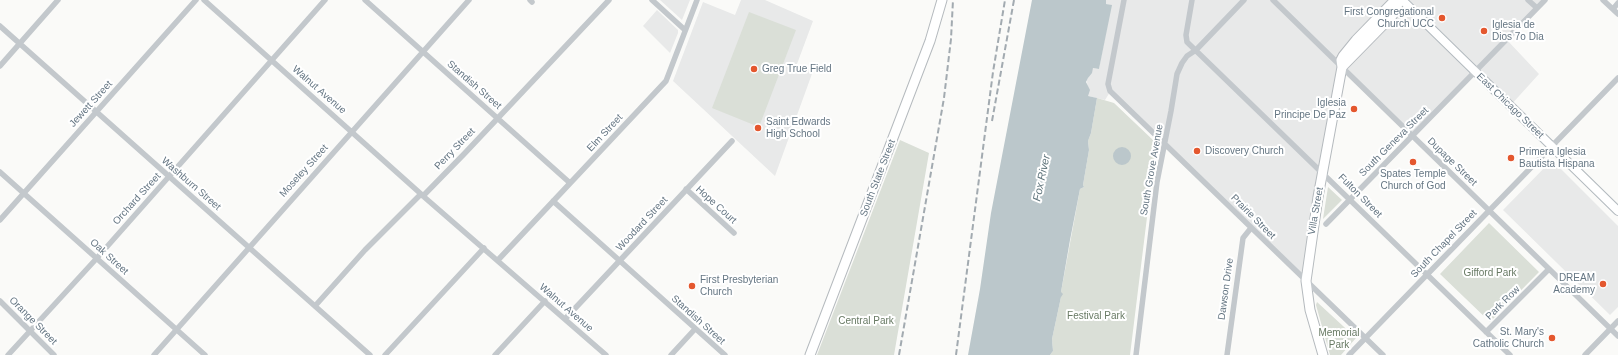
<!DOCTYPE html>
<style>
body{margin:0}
canvas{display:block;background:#fafaf8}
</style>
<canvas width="1618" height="355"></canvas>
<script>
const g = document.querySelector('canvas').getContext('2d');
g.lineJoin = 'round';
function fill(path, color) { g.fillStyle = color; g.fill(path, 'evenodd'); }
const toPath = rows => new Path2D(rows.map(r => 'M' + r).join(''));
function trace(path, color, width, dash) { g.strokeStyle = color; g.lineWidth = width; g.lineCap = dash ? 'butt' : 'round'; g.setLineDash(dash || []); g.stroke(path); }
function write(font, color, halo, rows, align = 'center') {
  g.font = font + ' Arial,sans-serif'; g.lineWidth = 4; g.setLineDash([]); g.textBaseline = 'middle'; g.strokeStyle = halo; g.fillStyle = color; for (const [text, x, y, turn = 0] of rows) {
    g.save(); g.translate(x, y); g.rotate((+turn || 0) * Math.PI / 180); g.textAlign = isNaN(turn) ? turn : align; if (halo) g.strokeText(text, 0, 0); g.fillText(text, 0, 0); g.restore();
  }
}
const built = toPath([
 [660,0,690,0,682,20],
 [741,0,765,0,813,21,797,64,813,71,775,176,673,81,703,2,735,15],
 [1106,0,1545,0,1507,40,1539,74,1510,106,1475,72,1413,136,1342,67,1306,281,1110,92,1105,100,1088,96,1087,80,1093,68,1099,69,1111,5,1105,4],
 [657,10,678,30,678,33,670,53,643,26],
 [1552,160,1618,226,1618,307,1610,315,1503,210]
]);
const green = toPath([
 [749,12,796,30,759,127,712,108],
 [1097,98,1114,103,1154,141,1157,146,1149,201,1130,355,1050,355,1053,351,1052,339,1061,297,1061,292,1080,189,1084,187,1083,185,1089,150,1088,141,1091,133],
 [900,140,929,153,894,355,817,355],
 [1328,187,1342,200,1323,219],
 [1489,223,1539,272,1490,322,1440,274],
 [1317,302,1356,338,1341,355,1330,355,1316,305]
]);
const water = toPath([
 [1032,0,1106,0,1106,4,1112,5,1099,69,1093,68,1092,73,1088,78,1086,82,1090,90,1088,96,1097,98,1091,133,1088,141,1089,150,1083,185,1084,187,1080,189,1070,240,1061,292,1063,294,1061,297,1052,339,1053,351,1050,355,968,355,980,289,991,213],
 '1113 156a9 9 0 1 1 18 0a9 9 0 1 1-18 0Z'
]);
const street = toPath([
 [204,0,421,194],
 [365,0,570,183],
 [530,0,532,2],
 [652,0,685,30],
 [1124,0,1108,84,1110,91,1383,355],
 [1192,0,1186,35,1187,42,1510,355],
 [1273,0,1618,336],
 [1528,0,1537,8],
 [1603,0,1618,14],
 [1613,9,1618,3],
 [0,26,370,355],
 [0,66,58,0],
 [0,172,205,355],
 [686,189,734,233],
 [423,196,606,355],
 [553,201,725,355],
 [0,220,196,0],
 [1326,224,1545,0],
 [498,260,666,81,697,0],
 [0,301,54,355],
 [315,306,365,250,421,194,423,196,465,153,609,0],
 [565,319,732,141],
 [1486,332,1549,269],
 [8,355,97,258,325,0],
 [154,355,469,0],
 [385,355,484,248],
 [495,355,545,301],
 [671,355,695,329],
 [1136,355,1157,182,1171,111,1177,74,1182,63,1187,56,1196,50,1244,0],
 [1227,355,1243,238,1251,228],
 [1349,355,1618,78],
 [1585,355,1618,321]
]);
const secondary = toPath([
 [1402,0,1618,211]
]);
const primary = toPath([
 [1342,67,1392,16,1397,7,1399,0],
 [810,355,930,41,942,0],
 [1323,355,1310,310,1306,281,1318,197,1342,67,1341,60,1343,56,1356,40,1395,0]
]);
const rail = toPath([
 [992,121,1014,0],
 [899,355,944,98,951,39,953,0],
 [956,355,993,72,1005,0]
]);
const markers = [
 [1442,18,4,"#e4572e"],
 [1484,31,4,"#e4572e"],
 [754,69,4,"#e4572e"],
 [1354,109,4,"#e4572e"],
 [758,128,4,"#e4572e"],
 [1197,151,4,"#e4572e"],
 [1511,158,4,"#e4572e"],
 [1413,162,4,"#e4572e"],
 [1603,284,4,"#e4572e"],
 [692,286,4,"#e4572e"],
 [1552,338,4,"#e4572e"]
];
const poiNames = [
 ["First Congregational",1434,12,"right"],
 ["Church UCC",1434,24,"right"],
 ["Iglesia de",1492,25],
 ["Dios 7o Dia",1492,37],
 ["Greg True Field",762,69],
 ["Iglesia",1346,103,"right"],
 ["Principe De Paz",1346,115,"right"],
 ["Saint Edwards",766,122],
 ["High School",766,134],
 ["Discovery Church",1205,151],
 ["Primera Iglesia",1519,152],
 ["Bautista Hispana",1519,164],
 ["Spates Temple",1413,174,"center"],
 ["Church of God",1413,186,"center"],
 ["DREAM",1595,278,"right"],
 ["Academy",1595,290,"right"],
 ["First Presbyterian",700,280],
 ["Church",700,292],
 ["St. Mary's",1544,332,"right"],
 ["Catholic Church",1544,344,"right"]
];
const streetNames = [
 ["Standish Street",474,85,41],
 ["Walnut Avenue",319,90,41],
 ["Jewett Street",91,104,-48],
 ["East Chicago Street",1510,106,44],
 ["Elm Street",605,133,-47],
 ["South Geneva Street",1394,142,-45],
 ["Perry Street",455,149,-46],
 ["Dupage Street",1452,162,44],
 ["South Grove Avenue",1152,170,-80],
 ["Moseley Street",304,171,-48],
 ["South State Street",878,178,-69],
 ["Washburn Street",191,184,41],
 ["Fulton Street",1360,196,45],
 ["Orchard Street",137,199,-48],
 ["Hope Court",716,205,42],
 ["Villa Street",1316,211,-80],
 ["Prairie Street",1253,217,45],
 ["Woodard Street",642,224,-47],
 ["South Chapel Street",1444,244,-46],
 ["Oak Street",109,257,42],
 ["Dawson Drive",1226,289,-82],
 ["Park Row",1503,303,-45],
 ["Walnut Avenue",566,308,41],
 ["Standish Street",698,320,42],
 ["Orange Street",33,321,45]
];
const parkNames = [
 ["Gifford Park",1490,273],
 ["Festival Park",1096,316],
 ["Central Park",866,321],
 ["Memorial",1339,333],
 ["Park",1339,345]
];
const waterNames = [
 ["Fox River",1042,178,-78]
];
fill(built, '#e8e9e9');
fill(green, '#dadfd7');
fill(water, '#bbc7cb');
trace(secondary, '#b3babf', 10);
trace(primary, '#b5babe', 11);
trace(street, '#c3c8cc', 5.5);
trace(secondary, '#fff', 8);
trace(primary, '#fff', 9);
trace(rail, '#a2aab0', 2, [6, 3]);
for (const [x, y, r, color] of markers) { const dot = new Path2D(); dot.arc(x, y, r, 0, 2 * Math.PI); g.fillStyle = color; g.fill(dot); trace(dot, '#fff', 1.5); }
write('10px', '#657683', '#fff', poiNames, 'left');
write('10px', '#657683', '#fff', streetNames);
write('10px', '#687a64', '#fff', parkNames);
write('italic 11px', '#60757c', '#fff', waterNames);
</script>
